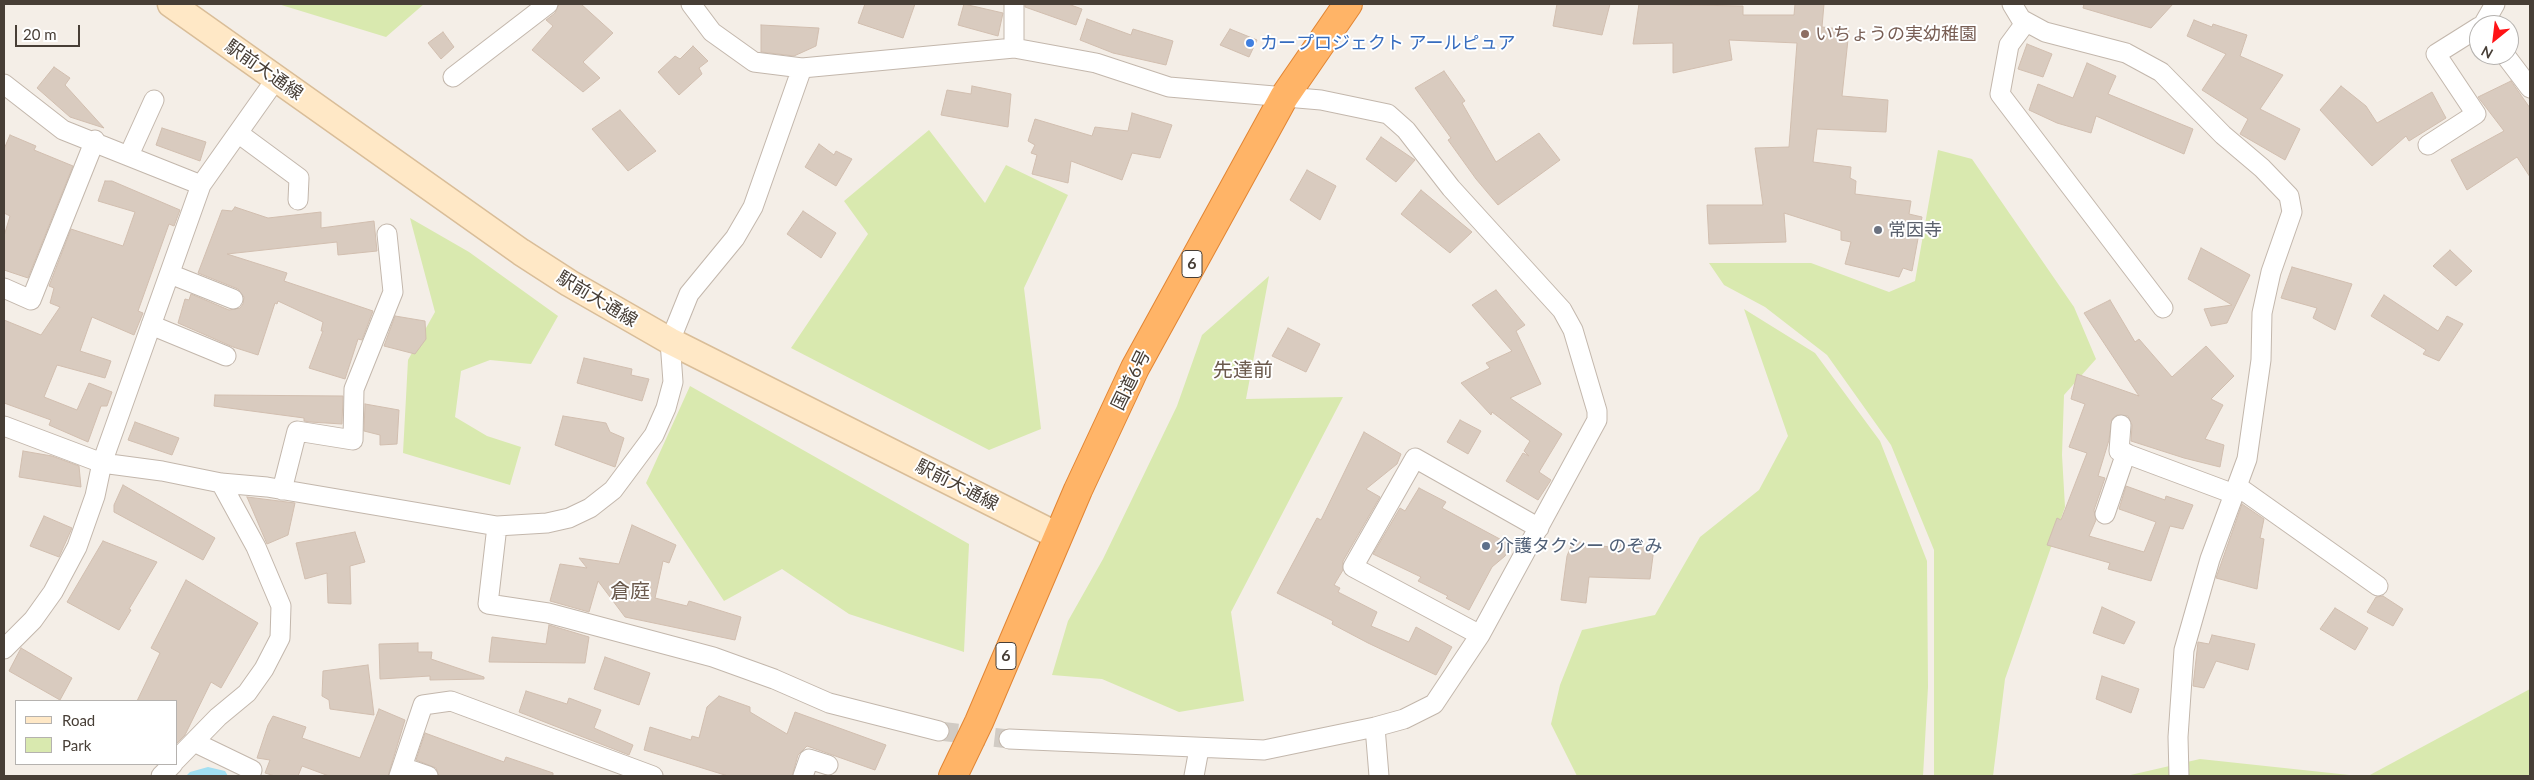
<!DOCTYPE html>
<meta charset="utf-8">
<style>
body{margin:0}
#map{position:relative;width:2534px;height:780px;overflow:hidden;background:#f4eee7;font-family:Lato,sans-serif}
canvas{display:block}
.frame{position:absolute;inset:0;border:5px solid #473e36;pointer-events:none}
.legend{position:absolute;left:15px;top:700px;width:162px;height:65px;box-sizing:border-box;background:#fff;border:1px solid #b5b2af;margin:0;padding:6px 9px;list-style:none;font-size:15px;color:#473e36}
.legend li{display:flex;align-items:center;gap:10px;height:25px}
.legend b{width:25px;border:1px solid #b5b2af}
.north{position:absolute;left:2469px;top:15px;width:50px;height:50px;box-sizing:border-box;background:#fff;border:1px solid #b5b2af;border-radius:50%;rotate:209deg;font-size:14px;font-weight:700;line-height:20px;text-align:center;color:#473e36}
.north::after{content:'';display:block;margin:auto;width:18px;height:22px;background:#ff1316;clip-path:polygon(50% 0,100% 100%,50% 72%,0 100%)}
.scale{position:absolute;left:15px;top:25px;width:65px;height:22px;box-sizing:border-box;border:2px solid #473e36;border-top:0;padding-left:6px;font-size:15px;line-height:18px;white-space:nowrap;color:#473e36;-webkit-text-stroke:4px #fff;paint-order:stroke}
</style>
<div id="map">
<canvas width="2534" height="780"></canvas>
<div class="frame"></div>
<ul class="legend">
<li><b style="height:6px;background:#ffe8c6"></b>Road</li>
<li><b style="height:14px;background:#d9e9af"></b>Park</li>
</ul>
<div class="north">N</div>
<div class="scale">20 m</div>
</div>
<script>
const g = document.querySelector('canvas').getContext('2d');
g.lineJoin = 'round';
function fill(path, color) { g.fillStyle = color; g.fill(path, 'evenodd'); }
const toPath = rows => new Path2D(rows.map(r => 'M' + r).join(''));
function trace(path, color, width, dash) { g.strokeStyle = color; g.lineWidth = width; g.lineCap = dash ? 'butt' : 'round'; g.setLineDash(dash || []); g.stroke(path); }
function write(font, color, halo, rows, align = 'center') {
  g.font = font + ' Lato,"Noto Sans JP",sans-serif'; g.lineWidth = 4; g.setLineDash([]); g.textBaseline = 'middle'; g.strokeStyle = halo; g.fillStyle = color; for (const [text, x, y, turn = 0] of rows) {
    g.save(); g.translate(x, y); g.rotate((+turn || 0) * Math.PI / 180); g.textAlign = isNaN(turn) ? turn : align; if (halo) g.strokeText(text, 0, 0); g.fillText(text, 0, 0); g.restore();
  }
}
const green = toPath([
 [278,4,424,4,386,37],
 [929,130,985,203,1006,165,1068,195,1024,288,1041,429,989,450,791,348,868,234,844,201],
 [1938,150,1972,159,2074,307,2096,359,2064,395,2062,455,2065,507,2005,679,1993,776,1934,776,1934,550,1891,445,1827,355,1765,307,1724,285,1709,263,1811,263,1889,292,1915,281],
 [410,218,469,252,558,316,531,364,490,360,461,371,455,417,487,436,521,447,510,485,403,453,408,360,435,312],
 [1269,276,1246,399,1343,397,1231,612,1244,701,1179,712,1102,679,1052,675,1068,621,1103,559,1177,406,1202,335],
 [1744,309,1815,353,1880,441,1927,561,1928,687,1923,776,1577,776,1551,724,1560,685,1582,630,1655,615,1700,537,1759,490,1788,436],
 [690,386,969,544,964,652,849,614,782,569,724,601,646,483],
 [2530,689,2530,776,2368,776],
 [2200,759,2359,776,2126,776]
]);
const water = toPath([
 [208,767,225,771,228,776,186,776,190,772]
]);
const building = toPath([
 [559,4,581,4,613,33,583,62,600,78,583,92,532,50,553,26,546,20,555,13,559,4],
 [865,4,915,4,903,38,858,23,865,4],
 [964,4,1003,13,998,36,958,25,964,4],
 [1025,4,1068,4,1082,9,1076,25,1025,7,1025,4],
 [1557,4,1610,4,1602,35,1553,26,1557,4],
 [1639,4,1743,6,1743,15,1794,15,1795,4,1824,4,1822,27,1849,30,1842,96,1888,100,1886,132,1817,129,1813,162,1851,167,1850,178,1856,181,1855,194,1911,201,1909,214,1922,217,1912,271,1903,268,1899,277,1845,264,1851,242,1841,240,1841,231,1784,213,1786,242,1709,244,1707,205,1763,205,1755,148,1789,147,1797,43,1729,40,1732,60,1673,73,1673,43,1633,44,1639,4],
 [2084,4,2173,4,2151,28,2083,8,2084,4],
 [1087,19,1131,35,1133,29,1173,41,1166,65,1113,53,1080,40,1087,19],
 [2194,20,2212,27,2213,24,2247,35,2240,56,2283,75,2260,109,2300,129,2285,160,2240,134,2248,119,2202,90,2226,54,2187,36,2194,20],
 [761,25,819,28,816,46,794,56,761,52,761,25],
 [1230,29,1257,40,1249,57,1220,45,1230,29],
 [443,32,454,47,441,59,428,43,443,32],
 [2027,44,2052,54,2043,77,2018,69,2027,44],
 [693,46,708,61,699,68,702,74,679,95,658,72,675,56,680,59,693,46],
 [2087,63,2116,76,2108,94,2193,129,2184,154,2096,116,2091,133,2057,123,2029,110,2038,84,2073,98,2087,63],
 [54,67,70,78,65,85,104,128,70,117,37,88,54,67],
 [1444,71,1465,101,1462,103,1496,162,1539,133,1560,160,1498,205,1476,179,1448,140,1451,138,1415,88,1444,71],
 [2511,81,2530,108,2530,177,2517,157,2467,190,2451,160,2504,131,2478,97,2511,81],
 [972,86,1011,94,1008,127,941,115,947,90,971,94,972,86],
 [2341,86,2366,106,2377,123,2432,92,2446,118,2409,141,2406,136,2372,166,2320,110,2341,86],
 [620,110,656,151,628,171,592,129,620,110],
 [1132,113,1172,125,1160,158,1132,153,1122,180,1071,161,1068,183,1032,174,1037,155,1031,153,1035,145,1028,141,1035,119,1092,136,1095,127,1128,131,1132,113],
 [162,128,206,142,200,161,156,145,162,128],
 [10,135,36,146,34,150,73,166,28,278,4,270,4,236,10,216,4,213,4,149,10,135],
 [1381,137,1415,160,1396,182,1366,159,1381,137],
 [819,144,834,155,836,151,852,159,836,186,805,167,819,144],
 [1307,170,1336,186,1320,220,1290,200,1307,170],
 [105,181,112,181,180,210,174,226,169,224,138,311,143,313,134,335,92,317,80,351,111,361,105,378,57,365,44,397,77,410,89,383,112,392,107,406,101,406,88,442,49,425,51,420,4,403,4,320,41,335,60,307,50,303,54,288,49,286,71,229,123,246,135,212,98,201,105,181],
 [1421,190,1472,232,1450,253,1401,214,1421,190],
 [235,207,268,218,321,212,321,228,374,221,377,251,338,255,337,242,227,254,287,273,284,281,373,311,362,340,358,339,345,379,309,368,323,331,321,331,323,322,278,301,277,304,275,303,258,355,233,347,178,323,185,299,189,300,191,294,229,310,240,308,243,304,244,297,238,289,198,273,222,210,232,211,235,207],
 [803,211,836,233,821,258,787,234,803,211],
 [2201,248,2250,275,2227,323,2211,326,2204,309,2232,305,2188,279,2201,248],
 [2450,250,2472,271,2456,286,2433,266,2450,250],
 [2292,267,2352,284,2335,330,2313,318,2317,308,2281,298,2292,267],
 [1496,290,1525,325,1516,331,1541,384,1510,398,1562,434,1539,472,1551,480,1538,500,1506,481,1523,453,1529,456,1524,451,1530,441,1492,412,1491,415,1461,383,1490,368,1486,363,1512,351,1472,305,1496,290],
 [2384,295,2438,331,2447,316,2463,324,2439,361,2423,354,2426,350,2371,316,2384,295],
 [2110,300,2135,342,2139,339,2172,377,2206,346,2234,376,2211,399,2223,405,2205,439,2224,445,2220,467,2184,458,2131,441,2132,425,2128,416,2117,415,2112,419,2109,440,2098,476,2105,478,2094,510,2096,520,2089,536,2144,552,2156,522,2119,509,2126,486,2165,500,2166,496,2193,505,2183,529,2170,526,2151,581,2108,569,2110,563,2047,545,2057,518,2061,520,2087,453,2069,447,2085,404,2071,399,2077,374,2139,396,2084,313,2110,300],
 [395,316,425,321,426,339,415,354,384,346,395,316],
 [1288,328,1320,344,1306,372,1272,356,1288,328],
 [584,358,632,369,631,375,649,379,642,401,577,383,584,358],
 [215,395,343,396,342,424,310,422,304,421,304,418,214,406,215,395],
 [365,404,399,410,397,444,380,445,380,435,364,431,365,404],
 [563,416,606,423,610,432,624,438,615,467,555,445,563,416],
 [1460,420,1481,431,1468,454,1447,442,1460,420],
 [135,422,179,438,172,455,128,440,135,422],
 [1364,432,1401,454,1397,464,1366,489,1380,497,1343,561,1343,570,1334,585,1340,588,1338,592,1377,612,1371,626,1409,642,1416,627,1452,647,1436,675,1368,643,1332,624,1333,621,1277,593,1317,518,1321,520,1364,432],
 [23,451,52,456,79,466,81,487,19,477,23,451],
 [123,485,215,538,203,560,114,512,114,505,123,485],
 [1419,488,1446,502,1442,508,1511,545,1505,556,1492,567,1469,610,1446,598,1448,596,1418,581,1421,577,1373,554,1400,508,1405,511,1419,488],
 [247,497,295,503,288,535,267,544,247,497],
 [2242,504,2264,519,2260,538,2264,539,2257,589,2216,578,2242,504],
 [44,516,72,528,59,557,30,546,44,516],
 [632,525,676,545,669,563,663,561,655,598,687,606,689,601,741,617,735,640,625,617,598,581,589,612,550,601,560,564,587,568,579,558,619,564,632,525],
 [355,532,365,562,350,566,351,604,328,603,327,573,305,579,296,543,355,532],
 [103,541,157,562,129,609,131,610,119,630,67,602,103,541],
 [1573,541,1615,548,1616,542,1654,548,1650,579,1589,577,1586,603,1561,600,1567,556,1573,541],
 [186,580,258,623,221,688,211,682,185,735,176,744,176,701,137,701,160,653,151,648,186,580],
 [2383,596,2403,609,2393,626,2367,612,2376,597,2383,596],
 [2102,607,2135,622,2124,644,2093,633,2102,607],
 [2335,608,2368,628,2355,650,2320,629,2335,608],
 [549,625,589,637,585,663,489,662,492,637,546,644,549,625],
 [2212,635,2255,644,2248,670,2216,661,2204,688,2193,686,2198,642,2209,644,2212,635],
 [418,643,418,652,432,652,431,659,484,677,484,679,430,680,430,676,380,679,379,644,418,643],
 [21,648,72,678,60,700,9,671,21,648],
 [605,657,650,673,639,705,594,689,605,657],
 [368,665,374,715,330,709,329,700,322,696,323,671,368,665],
 [2102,676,2139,689,2131,713,2096,699,2102,676],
 [526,691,567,704,569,698,601,710,594,728,633,745,629,755,519,712,526,691],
 [719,696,750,707,750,712,787,734,795,712,886,745,875,770,807,746,798,755,792,776,728,776,644,750,650,727,691,740,692,736,699,738,707,707,719,696],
 [379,709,405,720,388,776,329,776,302,766,298,776,275,776,265,773,270,760,257,758,268,725,273,716,306,727,302,738,360,758,379,709],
 [425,733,504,762,506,757,553,773,553,776,439,776,436,768,416,760,425,733]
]);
const streetTunnel = toPath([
 [939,731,1009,739]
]);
const street = toPath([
 [691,4,712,32,754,62,802,68,1014,48,1096,63,1169,87,1321,100,1388,114,1406,130,1451,188,1562,310,1573,330,1597,411,1597,420,1480,635,1434,704,1404,719,1375,727,1264,750,1009,739],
 [2012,4,2021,19,2045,32,2126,53,2161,72,2223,135,2262,168,2289,196,2292,212,2271,272,2262,313,2261,360,2247,459,2210,559,2184,650,2178,737,2179,776],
 [2026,22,2009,45,2000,94,2163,308],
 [2483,25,2495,4],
 [1014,48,1014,4],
 [2505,55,2530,88],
 [453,77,548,4],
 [4,84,63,130,201,185,276,79],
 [238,133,299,178,298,200],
 [2428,145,2476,114,2436,54,2479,27],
 [129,155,154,100],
 [170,274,233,299],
 [4,288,31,300,95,140],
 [151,325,226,356],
 [2121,425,2119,451,2234,494],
 [4,426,102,463,162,471,221,483,267,487,497,526,547,523,569,518,590,508,613,490,654,435,666,408,673,382,670,341,689,294,735,238,753,207,802,68],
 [2237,486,2378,586],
 [282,490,297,431,353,440,354,389,393,292,387,234],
 [2105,514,2126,453],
 [497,526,488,604,548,613,713,657,774,679,829,703,939,731],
 [1480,635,1353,567,1415,458,1539,528],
 [4,649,33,620,53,592,77,547,95,496,102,463,201,185],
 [1375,727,1379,776],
 [194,742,252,770,250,776],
 [176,760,218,717,247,693,264,669,280,638,281,606,256,547,221,483],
 [402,767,428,776],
 [161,776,173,764],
 [399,776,423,705,451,701,653,776],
 [803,776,809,759,828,765],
 [1194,776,1199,749]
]);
const secondary = toPath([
 [171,4,521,252,569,283,670,341,1058,536]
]);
const highway = toPath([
 [953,776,979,722,1078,490,1135,368,1284,97,1348,4]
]);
const markers = [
 [1805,34,5,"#8d6e63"],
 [1250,43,5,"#3f7fe0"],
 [1878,230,5,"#6b7280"],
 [1486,546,5,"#5c6f8a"]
];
const shields = [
 [1192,264,20],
 [1006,656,20]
];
const shieldNames = [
 ["6",1192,264],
 ["6",1006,656]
];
const educationNames = [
 ["いちょうの実幼稚園",1815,34]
];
const shopNames = [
 ["カープロジェクト アールピュア",1260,43]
];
const streetNames = [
 ["駅前大通線",264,70,35],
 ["駅前大通線",597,299,31],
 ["国道6号",1131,380,-64],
 ["駅前大通線",957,485,27]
];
const worshipNames = [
 ["常因寺",1888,230]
];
const serviceNames = [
 ["介護タクシー のぞみ",1496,546]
];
const quarterNames = [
 ["先達前",1243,371],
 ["倉庭",630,592]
];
fill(green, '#d9e9af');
fill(water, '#a2dff2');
fill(building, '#d9cbbf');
trace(building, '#d1beaf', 1);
trace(streetTunnel, '#d1cbc4', 19, [19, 9]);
trace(street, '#c3b7ac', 21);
trace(secondary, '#d9bd98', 29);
trace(highway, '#e28533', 30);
trace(street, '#fff', 19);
trace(secondary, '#ffe8c6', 26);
trace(highway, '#ffb467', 28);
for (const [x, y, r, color] of markers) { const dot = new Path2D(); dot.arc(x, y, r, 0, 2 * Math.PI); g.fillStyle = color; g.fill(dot); trace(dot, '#fff', 2); }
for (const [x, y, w] of shields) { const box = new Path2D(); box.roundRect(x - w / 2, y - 13.5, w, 27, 4); g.fillStyle = '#fff'; g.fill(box); trace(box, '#473e36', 1); }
write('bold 16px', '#473e36', null, shieldNames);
write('18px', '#785e54', '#fff', educationNames, 'left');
write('18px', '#366cbe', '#fff', shopNames, 'left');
write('18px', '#473e36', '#fff', streetNames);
write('18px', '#5b616d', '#fff', worshipNames, 'left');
write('18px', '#4e5e75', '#fff', serviceNames, 'left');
write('20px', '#6b5a4d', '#fff', quarterNames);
</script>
